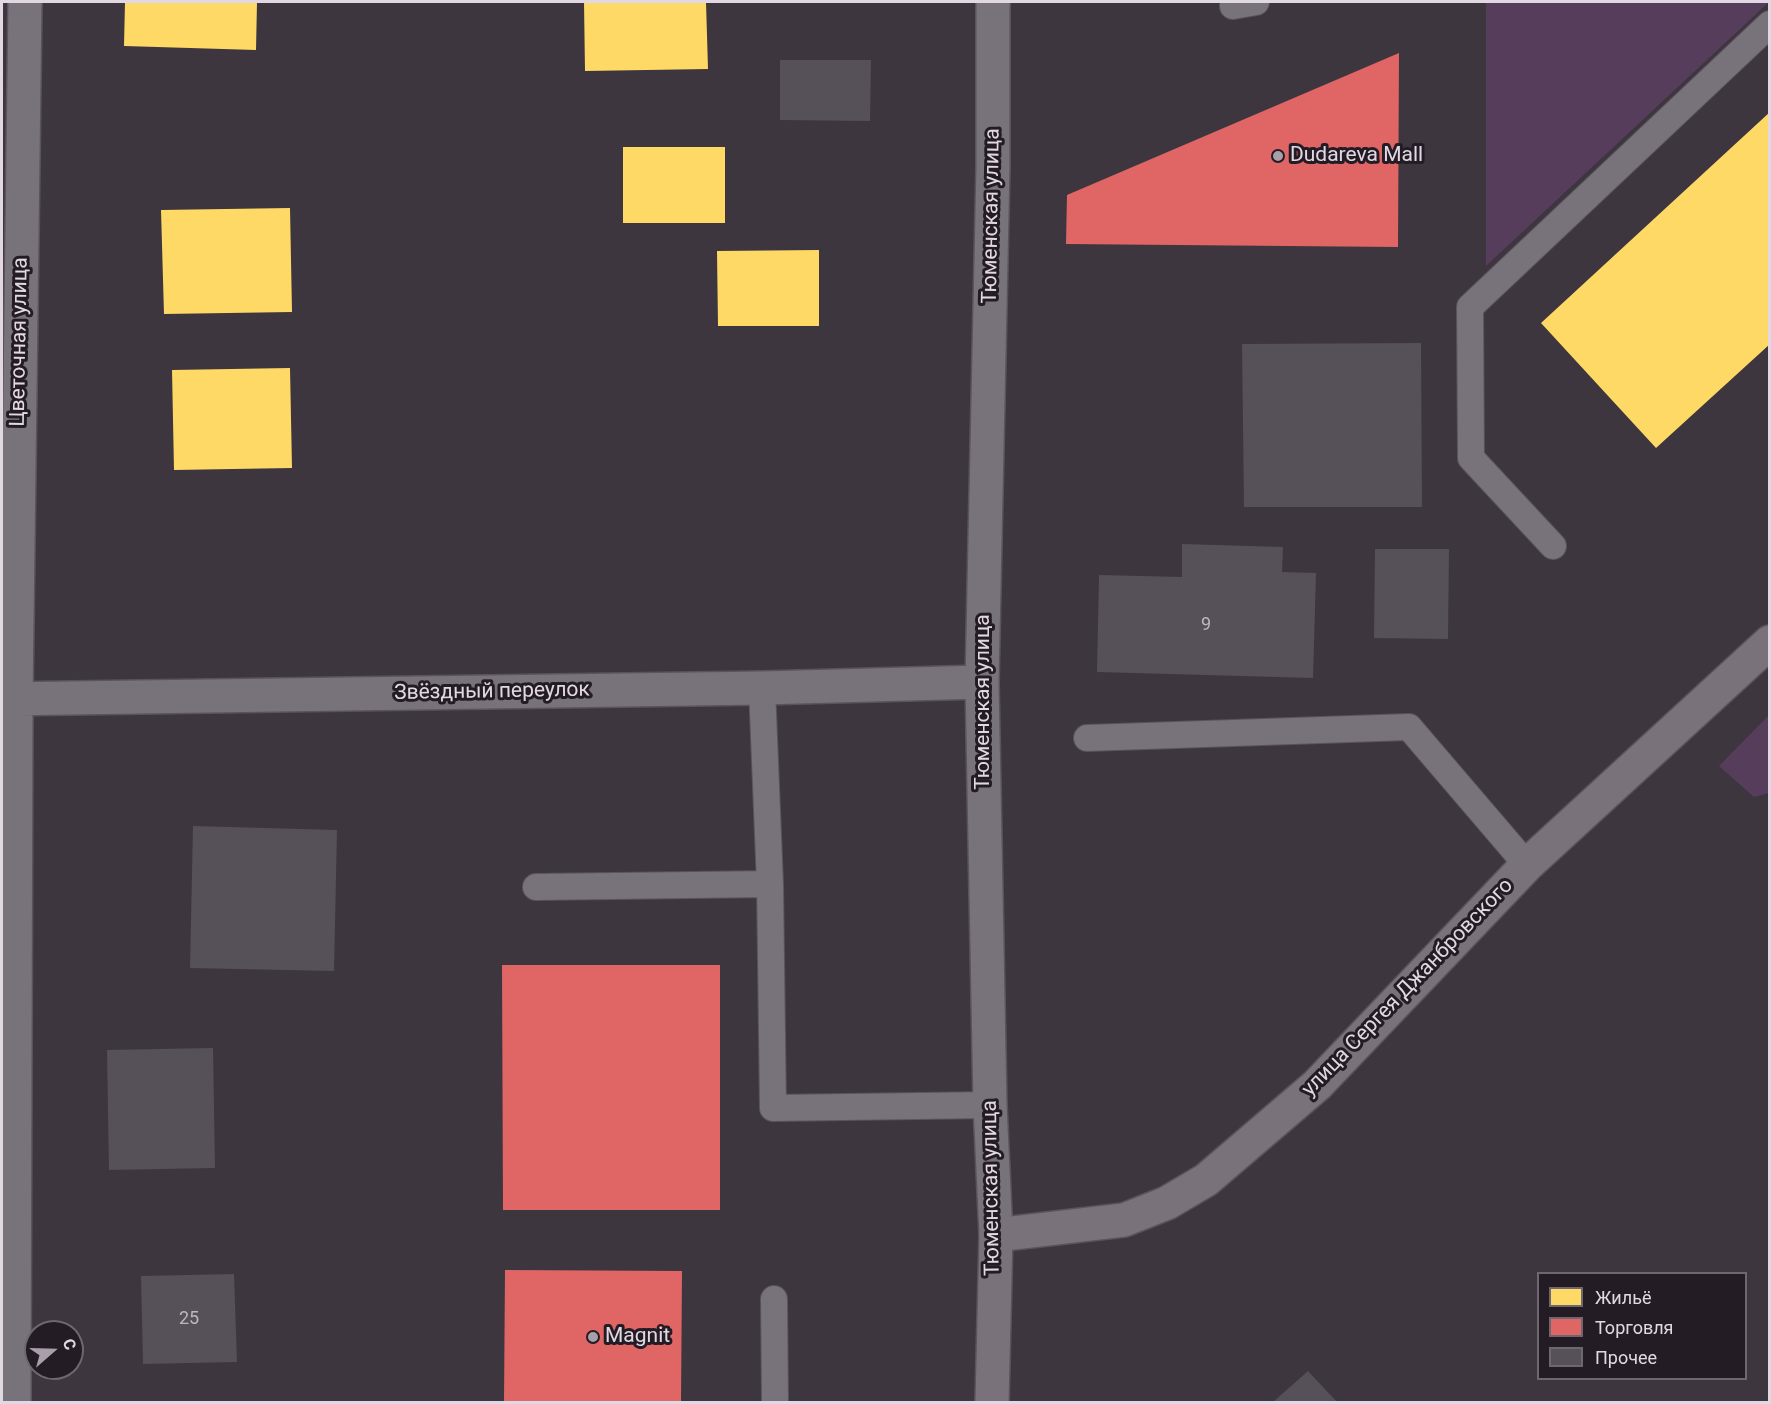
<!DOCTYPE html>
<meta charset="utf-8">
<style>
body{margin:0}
#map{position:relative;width:1771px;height:1404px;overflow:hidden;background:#3d363f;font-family:Roboto,sans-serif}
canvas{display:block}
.frame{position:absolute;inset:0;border:3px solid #e1d8e3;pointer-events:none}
.legend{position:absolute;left:1537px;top:1272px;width:210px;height:108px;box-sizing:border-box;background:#231c24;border:2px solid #6f6770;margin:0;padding:8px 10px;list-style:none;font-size:18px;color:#e1d8e3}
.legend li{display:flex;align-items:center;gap:12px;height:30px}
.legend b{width:30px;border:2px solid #6f6770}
.north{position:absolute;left:24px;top:1320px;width:60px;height:60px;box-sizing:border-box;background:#231c24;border:2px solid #6f6770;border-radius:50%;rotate:70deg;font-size:16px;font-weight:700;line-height:24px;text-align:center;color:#e1d8e3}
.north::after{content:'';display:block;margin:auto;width:21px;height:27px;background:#a89faa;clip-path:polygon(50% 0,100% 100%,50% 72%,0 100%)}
</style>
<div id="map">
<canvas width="1771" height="1404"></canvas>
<div class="frame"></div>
<ul class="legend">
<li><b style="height:16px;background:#ffd966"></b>Жильё</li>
<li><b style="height:16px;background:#e06666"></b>Торговля</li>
<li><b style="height:16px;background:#565058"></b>Прочее</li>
</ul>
<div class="north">С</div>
</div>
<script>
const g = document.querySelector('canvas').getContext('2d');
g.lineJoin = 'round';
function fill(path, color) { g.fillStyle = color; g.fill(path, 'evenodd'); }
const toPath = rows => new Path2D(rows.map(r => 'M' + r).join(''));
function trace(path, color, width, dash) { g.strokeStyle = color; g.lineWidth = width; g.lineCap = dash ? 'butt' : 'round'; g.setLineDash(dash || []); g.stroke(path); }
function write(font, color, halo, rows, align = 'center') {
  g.font = font + ' Roboto,sans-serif'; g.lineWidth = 6; g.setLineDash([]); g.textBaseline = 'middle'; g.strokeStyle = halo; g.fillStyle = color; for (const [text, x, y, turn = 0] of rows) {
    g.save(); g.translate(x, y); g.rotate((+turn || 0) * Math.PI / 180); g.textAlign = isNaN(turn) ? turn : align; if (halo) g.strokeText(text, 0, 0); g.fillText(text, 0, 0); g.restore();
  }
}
const green = toPath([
 [1486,2,1769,2,1486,266],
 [1769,715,1769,793,1754,797,1719,766]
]);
const homes = toPath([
 [125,2,257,2,256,50,124,46],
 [584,2,706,2,708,69,585,71],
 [1770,112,1770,344,1656,448,1541,323],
 [623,147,725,147,725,223,623,223],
 [290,208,292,312,164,314,161,210],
 [819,250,819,326,718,326,717,251],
 [290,368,292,468,174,470,172,370]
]);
const shops = toPath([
 [1399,53,1398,247,1066,244,1067,195],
 [502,965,720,965,720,1210,503,1210],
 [505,1270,682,1271,681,1402,504,1402]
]);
const building = toPath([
 [780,60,871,60,870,121,780,120],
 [1421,343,1422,507,1244,507,1242,344],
 [1182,544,1283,547,1282,572,1316,573,1313,678,1097,672,1099,575,1182,577],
 [1375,549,1449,549,1448,639,1374,638],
 [193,826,337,830,334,971,190,968],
 [213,1048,215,1168,109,1170,107,1050],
 [234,1274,237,1362,143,1364,141,1276],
 [1308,1371,1337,1402,1273,1402]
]);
const lane = toPath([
 [1233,6,1256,2],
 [1553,546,1471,458,1470,307,1770,24],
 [762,688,770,884],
 [1087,738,1409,727,1527,865],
 [536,887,770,884,773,1108,990,1105],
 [774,1299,775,1402]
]);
const street = toPath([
 [993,2,993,166,982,682,990,1105,996,1235],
 [2,699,762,688,982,682],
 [14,1402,16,699,25,2]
]);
const secondary = toPath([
 [992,1402,996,1235,1124,1220,1167,1203,1206,1180,1317,1085,1527,865,1770,642]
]);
const markers = [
 [1278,156,6,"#a89faa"],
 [593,1337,6,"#a89faa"]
];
const numberNames = [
 ["9",1206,625],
 ["25",189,1319]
];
const poiNames = [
 ["Dudareva Mall",1290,156],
 ["Magnit",605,1337]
];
const streetNames = [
 ["Тюменская улица",992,216,-89],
 ["Цветочная улица",20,342,-89],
 ["Звёздный переулок",492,692,-1],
 ["Тюменская улица",984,702,-90],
 ["улица Сергея Джанбровского",1408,988,-46],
 ["Тюменская улица",992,1188,-91]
];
fill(green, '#563d5c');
fill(homes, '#ffd966');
fill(shops, '#e06666');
fill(building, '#565058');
trace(lane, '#5a535b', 28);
trace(street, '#5a535b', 36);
trace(secondary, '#5a535b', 36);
trace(lane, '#78727a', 26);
trace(street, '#78727a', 33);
trace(secondary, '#7a727b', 33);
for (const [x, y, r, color] of markers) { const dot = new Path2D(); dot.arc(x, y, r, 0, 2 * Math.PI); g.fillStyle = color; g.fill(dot); trace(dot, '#231c24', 2); }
write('18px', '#beb6c0', null, numberNames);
write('21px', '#e1d8e3', '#231c24', poiNames, 'left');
write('21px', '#e1d8e3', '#231c24', streetNames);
</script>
